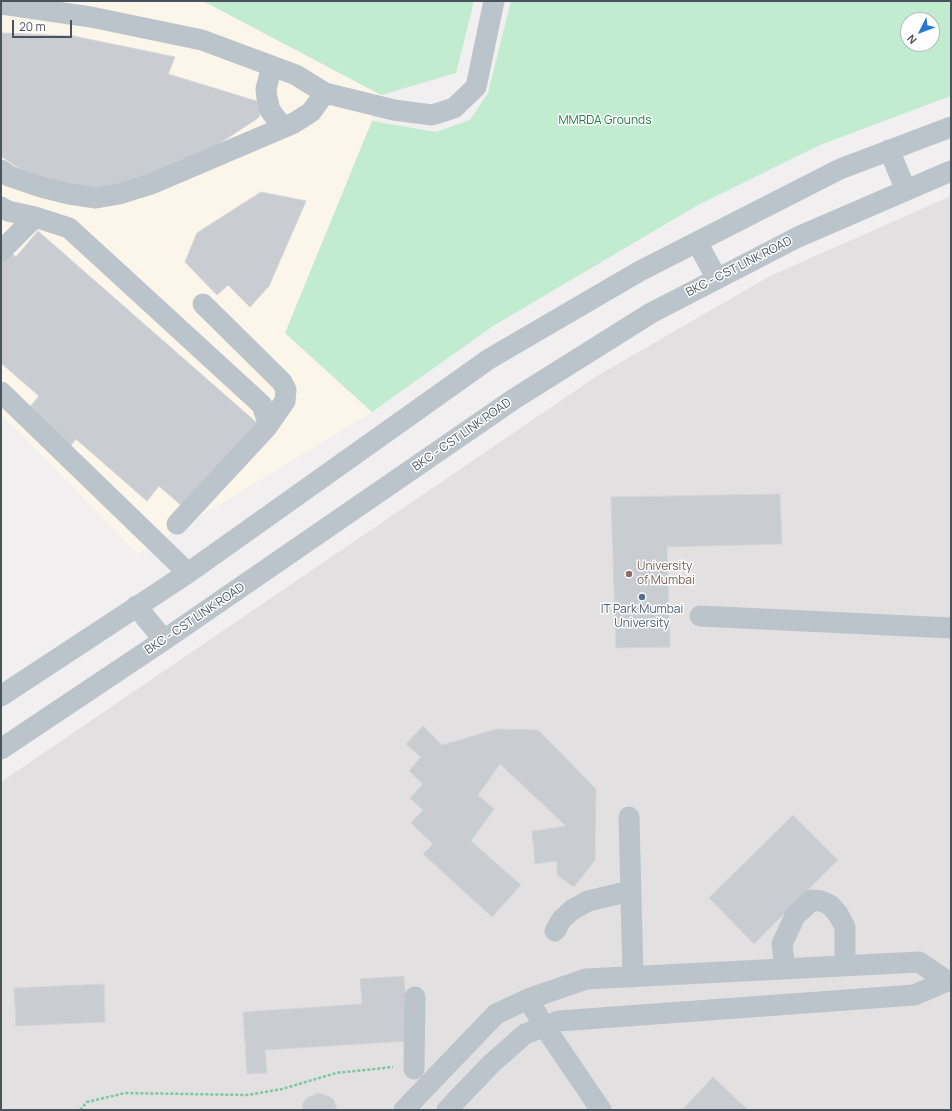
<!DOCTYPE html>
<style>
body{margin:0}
#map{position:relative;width:952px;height:1111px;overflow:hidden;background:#f1efef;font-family:Manrope,sans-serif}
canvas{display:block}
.frame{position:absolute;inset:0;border:2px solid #48535b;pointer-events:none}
.north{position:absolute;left:900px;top:12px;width:40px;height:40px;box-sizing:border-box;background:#fff;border:1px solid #b6babd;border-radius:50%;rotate:228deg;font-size:11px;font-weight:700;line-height:16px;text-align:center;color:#48535b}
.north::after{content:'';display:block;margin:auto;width:14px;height:18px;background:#2678d5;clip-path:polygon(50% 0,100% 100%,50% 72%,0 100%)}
.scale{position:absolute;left:12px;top:20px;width:60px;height:18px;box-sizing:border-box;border:2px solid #48535b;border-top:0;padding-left:5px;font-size:12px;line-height:14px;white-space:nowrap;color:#48535b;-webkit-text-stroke:3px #fff;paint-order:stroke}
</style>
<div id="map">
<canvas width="952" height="1111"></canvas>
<div class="frame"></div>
<div class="north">N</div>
<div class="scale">20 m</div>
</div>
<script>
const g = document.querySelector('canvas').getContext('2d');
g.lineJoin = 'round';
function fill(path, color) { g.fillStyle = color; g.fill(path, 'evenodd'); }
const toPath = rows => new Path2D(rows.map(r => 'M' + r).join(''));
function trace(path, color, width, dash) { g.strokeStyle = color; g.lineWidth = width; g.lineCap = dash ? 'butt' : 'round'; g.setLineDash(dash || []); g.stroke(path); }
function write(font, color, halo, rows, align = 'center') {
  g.font = font + ' Manrope,sans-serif'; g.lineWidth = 3; g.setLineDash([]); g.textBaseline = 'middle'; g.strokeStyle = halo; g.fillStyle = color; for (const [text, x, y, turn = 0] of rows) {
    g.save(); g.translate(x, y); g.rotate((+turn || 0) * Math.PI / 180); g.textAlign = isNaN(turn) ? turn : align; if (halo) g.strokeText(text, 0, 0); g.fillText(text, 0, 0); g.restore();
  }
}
const commercial = toPath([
 [1,1,203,1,381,95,373,109,372,121,285,333,372,412,138,554,1,414]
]);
const education = toPath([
 [951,196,951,1110,1,1110,1,782,597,376,770,276]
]);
const green = toPath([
 [203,1,474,1,456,73,381,95],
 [511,1,951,1,951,96,820,145,698,205,493,326,372,412,285,333,372,121,436,132,470,120,488,93],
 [908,20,932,20,932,44,908,44]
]);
const building = toPath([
 [1,33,73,36,175,57,168,74,266,104,258,118,214,147,126,186,85,188,48,181,15,166,1,156,1,33],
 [261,192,306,201,269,286,250,307,228,285,217,295,185,262,197,233,261,192],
 [38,231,257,423,183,507,159,486,147,501,76,439,66,451,29,408,39,396,1,363,1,257,8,250,16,257,38,231],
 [780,494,782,544,667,547,670,647,616,648,611,497,780,494],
 [423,726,442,745,497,729,538,730,596,789,595,860,574,887,557,875,557,861,535,864,532,831,566,826,500,764,478,795,494,809,471,841,521,885,492,917,423,854,433,844,411,823,423,810,410,798,423,784,409,771,421,757,406,744,423,726],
 [793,815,838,860,754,944,709,898,793,815],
 [404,976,409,1041,265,1050,267,1073,247,1074,243,1012,362,1004,360,979,404,976],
 [104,984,105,1022,16,1026,14,988,104,984],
 [713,1077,748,1110,682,1110,713,1077],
 [318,1093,329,1096,334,1100,337,1110,302,1110,303,1103,307,1098,318,1093]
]);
const path = toPath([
 [80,1110,87,1102,125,1093,248,1095,282,1089,336,1073,393,1067]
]);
const minor = toPath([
 [1,4,91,17,202,40,296,75,325,93,394,110,432,115,454,108,476,87,494,1],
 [272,66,266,89,267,98,270,110,283,128],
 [889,150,906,190],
 [1,170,9,176,41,187,69,194,96,198,119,194,151,184,294,123,311,112,325,93],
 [1,207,8,211,35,217,69,228,262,405,267,420,267,427,177,524],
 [697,242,717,279],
 [1,251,35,217],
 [203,304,282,382,286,390,285,401,267,427],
 [1,392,188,573],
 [136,606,164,640],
 [700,616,951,628],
 [1,696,188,573,489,359,640,271,840,169,951,127],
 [1,749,164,640,514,399,651,313,798,237,951,171],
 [629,817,633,977],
 [555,931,562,919,572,910,588,901,630,891],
 [785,969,782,944,795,916,812,900,821,901,830,905,838,914,845,927,845,965],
 [528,999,544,1026,601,1110],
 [414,1069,415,997],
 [404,1110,496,1014,528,999,586,979,919,962,947,981],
 [447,1110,491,1064,525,1034,559,1021,914,995,947,981,951,981]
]);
const markers = [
 [629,574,4,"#8d6e63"],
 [642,597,4,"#5c6f8a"]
];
const parkNames = [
 ["MMRDA Grounds",605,121]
];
const streetNames = [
 ["BKC - CST LINK ROAD",739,267,-27],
 ["BKC - CST LINK ROAD",462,435,-35],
 ["BKC - CST LINK ROAD",195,619,-34]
];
const educationNames = [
 ["University",637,567],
 ["of Mumbai",637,581]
];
const serviceNames = [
 ["IT Park Mumbai",642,610],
 ["University",642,624]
];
fill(commercial, '#fbf5ea');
fill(education, '#e2e0e0');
fill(green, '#c1ecd0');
fill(building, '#c9ccd1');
trace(building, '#d4d6da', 1);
trace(path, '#7bc8a0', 2.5, [3, 2]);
trace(minor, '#bcc4cb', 21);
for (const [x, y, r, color] of markers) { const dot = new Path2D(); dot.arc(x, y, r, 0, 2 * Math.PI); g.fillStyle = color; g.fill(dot); trace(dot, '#fff', 1.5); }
write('12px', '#1e7848', '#fff', parkNames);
write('12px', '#48535b', '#fff', streetNames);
write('12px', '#785e54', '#fff', educationNames, 'left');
write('12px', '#4e5e75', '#fff', serviceNames);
</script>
